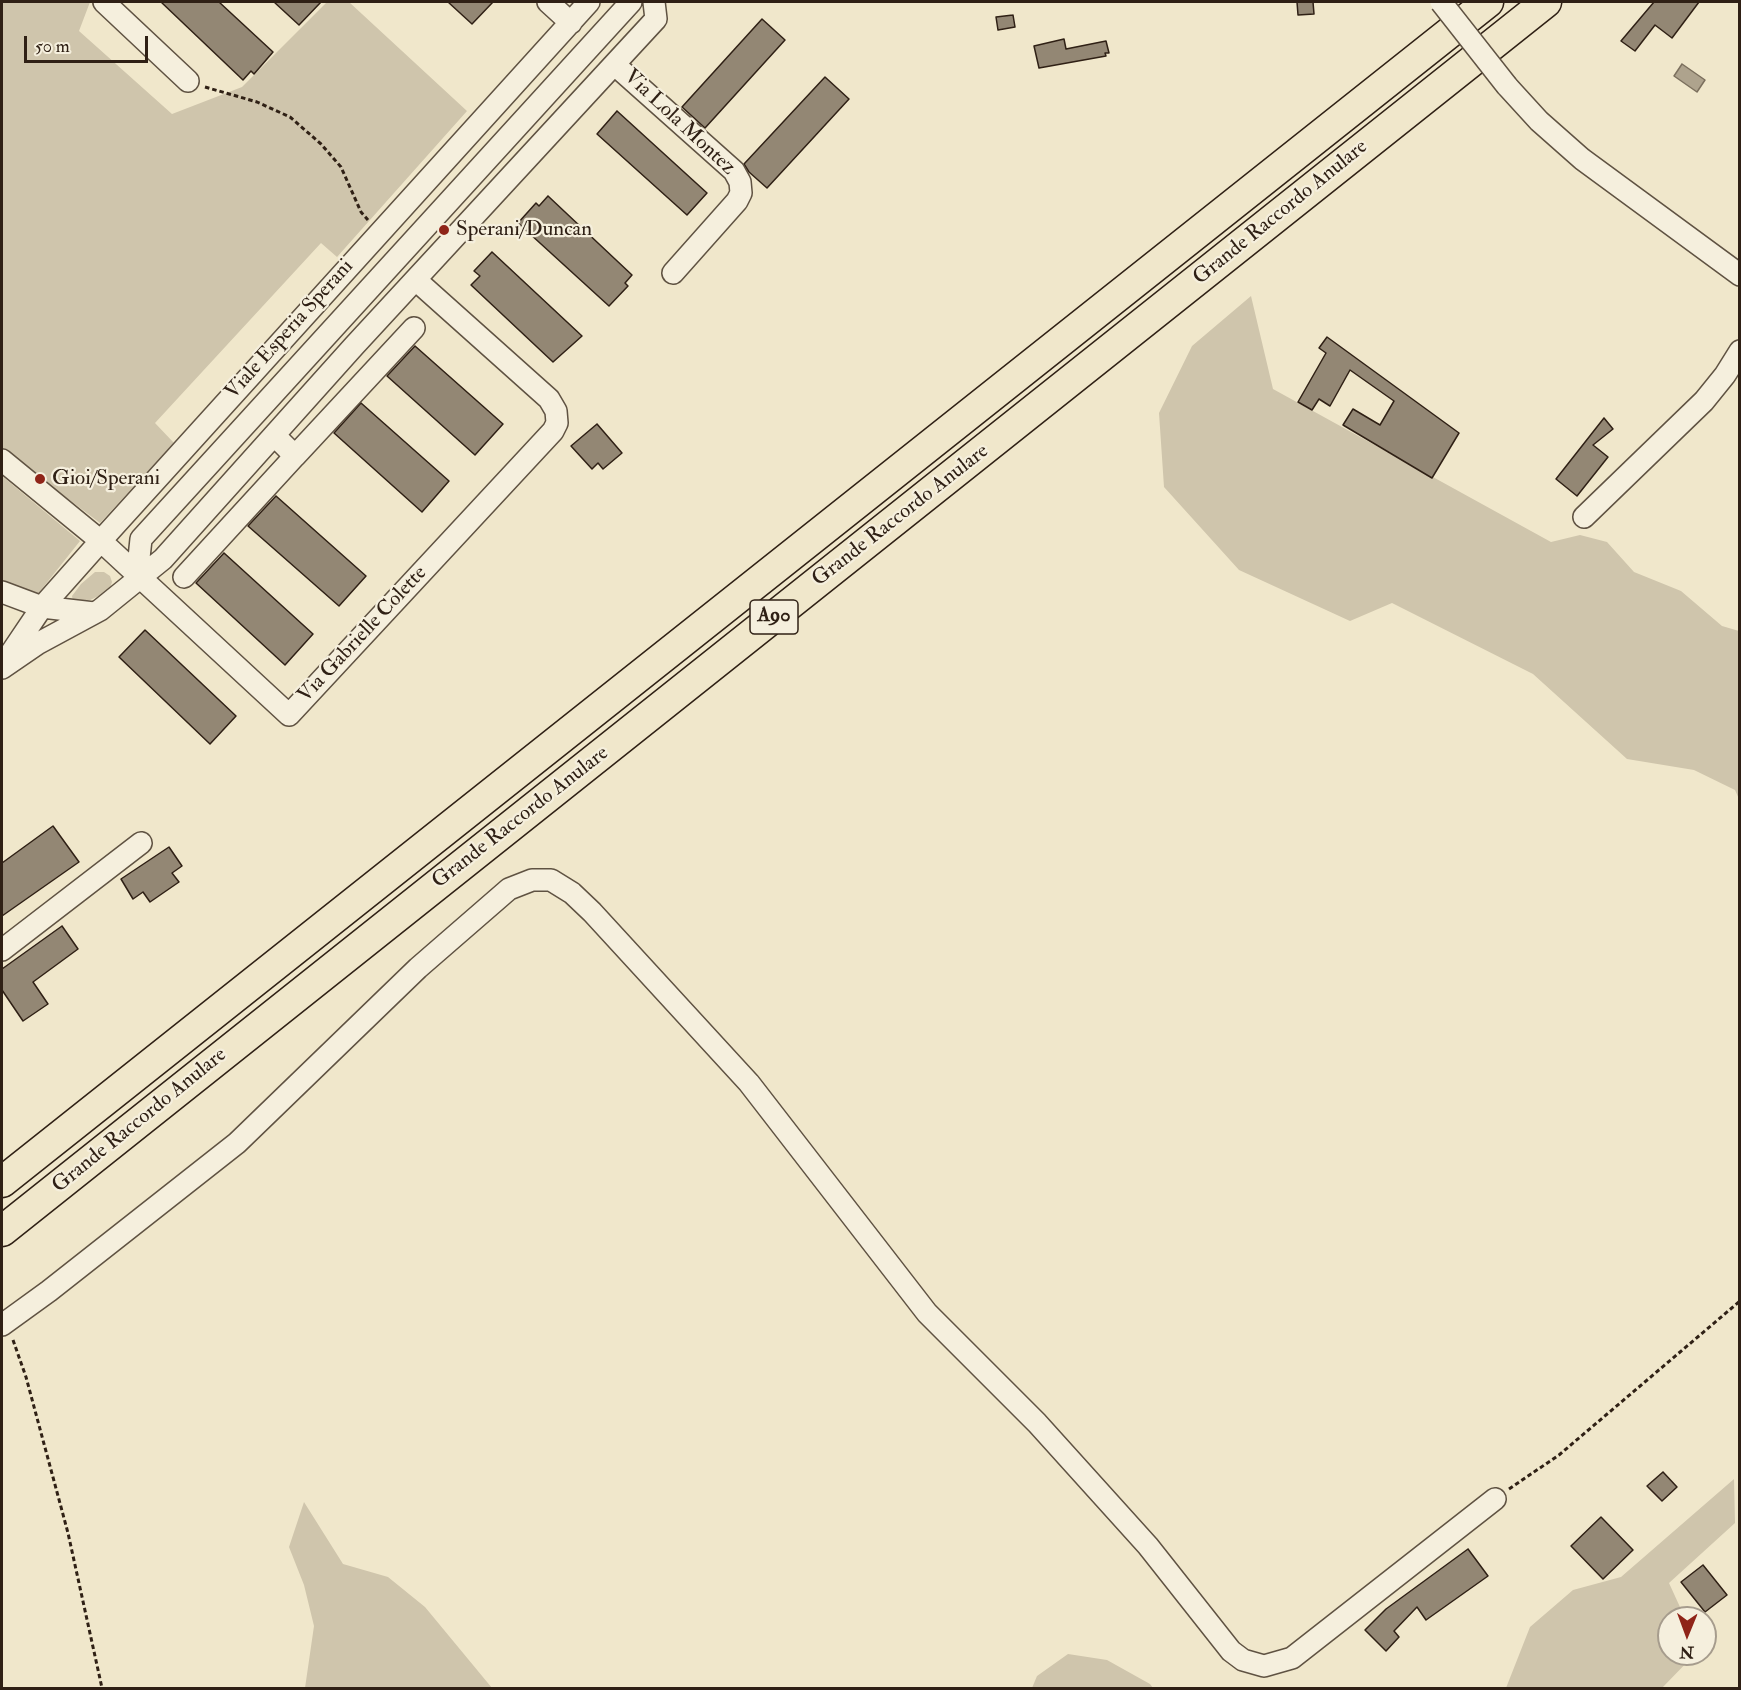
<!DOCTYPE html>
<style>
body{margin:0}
#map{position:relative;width:1741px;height:1690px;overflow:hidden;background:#f0e7cb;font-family:"IM FELL Double Pica",serif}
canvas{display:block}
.frame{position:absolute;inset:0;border:3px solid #2f2015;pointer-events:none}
.north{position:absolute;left:1657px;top:1606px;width:60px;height:60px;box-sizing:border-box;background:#f5efdd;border:2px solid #a69c8d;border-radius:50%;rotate:181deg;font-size:16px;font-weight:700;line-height:24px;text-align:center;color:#2f2015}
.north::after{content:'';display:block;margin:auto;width:21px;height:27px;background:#8f2418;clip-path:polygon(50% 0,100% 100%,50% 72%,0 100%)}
.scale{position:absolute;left:24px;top:36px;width:124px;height:27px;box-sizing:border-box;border:3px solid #2f2015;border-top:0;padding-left:8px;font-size:18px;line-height:21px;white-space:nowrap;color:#2f2015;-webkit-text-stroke:4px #f5efdd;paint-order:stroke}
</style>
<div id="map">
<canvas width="1741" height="1690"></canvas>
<div class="frame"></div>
<div class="north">N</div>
<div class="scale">50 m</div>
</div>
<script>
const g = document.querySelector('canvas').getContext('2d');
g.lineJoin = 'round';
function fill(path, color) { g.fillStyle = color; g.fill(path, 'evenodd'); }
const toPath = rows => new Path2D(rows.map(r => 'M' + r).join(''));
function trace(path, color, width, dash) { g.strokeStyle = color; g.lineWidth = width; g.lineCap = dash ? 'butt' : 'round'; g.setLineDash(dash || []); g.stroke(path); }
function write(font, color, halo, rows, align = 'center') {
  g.font = font + ' "IM FELL Double Pica",serif'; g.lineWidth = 4.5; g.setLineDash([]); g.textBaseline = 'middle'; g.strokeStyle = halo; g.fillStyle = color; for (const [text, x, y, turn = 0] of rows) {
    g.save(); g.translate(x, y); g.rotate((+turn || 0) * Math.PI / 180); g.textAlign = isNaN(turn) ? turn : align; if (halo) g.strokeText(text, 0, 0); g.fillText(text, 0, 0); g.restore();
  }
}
const green = toPath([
 [2,2,90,2,79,31,172,114,242,87,327,2,349,2,467,111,337,257,321,243,155,423,174,443,100,523,2,449],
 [1251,296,1273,389,1551,542,1580,535,1607,542,1634,572,1681,591,1722,626,1739,631,1739,799,1735,790,1694,770,1627,759,1533,674,1392,603,1350,621,1239,570,1164,487,1159,413,1192,346],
 [2,476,80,541,37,595,22,592,2,581],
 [95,572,104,572,110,576,112,582,109,591,86,602,73,601,72,596,81,584],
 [1734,1479,1735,1523,1669,1583,1685,1618,1669,1618,1669,1654,1695,1654,1662,1688,1506,1688,1530,1627,1573,1590,1621,1577],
 [304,1502,343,1564,388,1577,425,1607,492,1688,305,1688,314,1626,304,1585,289,1547],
 [1068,1654,1107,1660,1150,1684,1153,1688,1032,1688,1037,1676]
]);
const water = toPath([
 [1682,64,1705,80,1697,92,1674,76,1682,64]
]);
const building = toPath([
 [161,2,219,2,273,52,254,74,251,71,243,80,161,2],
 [274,2,321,2,299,25,274,2],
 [448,2,493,2,472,24,448,2],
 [1297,2,1313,2,1314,14,1298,15,1297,2],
 [1654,2,1699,2,1672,38,1655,25,1635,51,1621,41,1654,2],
 [1013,15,1015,27,998,30,996,17,1013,15],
 [762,19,785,40,705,128,682,107,762,19],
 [1064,39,1066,49,1106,41,1109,53,1105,53,1106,56,1039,68,1034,46,1064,39],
 [825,77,849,99,767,188,749,172,744,164,825,77],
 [617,111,707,193,687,215,597,134,617,111],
 [548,196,632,275,625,283,628,286,609,306,518,223,536,203,539,206,548,196],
 [492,252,582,336,553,362,471,285,480,276,474,271,492,252],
 [1327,337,1459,433,1432,478,1343,425,1353,409,1380,425,1394,401,1350,370,1330,406,1319,399,1312,410,1298,402,1326,353,1319,348,1327,337],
 [415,346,503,424,475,455,387,376,415,346],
 [361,403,449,481,422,512,334,433,361,403],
 [1604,418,1613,429,1593,445,1608,457,1577,496,1556,479,1604,418],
 [597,424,622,453,603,469,598,463,592,469,571,446,597,424],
 [276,496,366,576,339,606,248,526,276,496],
 [224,553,313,634,285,665,196,583,224,553],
 [145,630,236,716,210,744,119,657,145,630],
 [53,826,79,862,2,916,2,863,53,826],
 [169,847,182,866,172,873,179,882,150,902,143,892,133,899,121,879,169,847],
 [62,926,78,949,33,982,48,1004,23,1021,2,990,2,969,62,926],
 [1663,1472,1677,1487,1662,1501,1647,1486,1663,1472],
 [1601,1517,1633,1550,1603,1579,1571,1546,1601,1517],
 [1468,1549,1488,1576,1426,1620,1417,1607,1394,1631,1399,1637,1386,1651,1365,1630,1386,1609,1468,1549],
 [1703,1565,1727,1595,1705,1612,1681,1582,1703,1565]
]);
const path = toPath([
 [205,87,257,102,290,117,321,144,341,167,361,212,368,220],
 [13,1340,26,1377,68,1533,102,1688],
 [1509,1489,1559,1455,1740,1301]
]);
const minor = toPath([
 [104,2,188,81],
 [548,2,571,23],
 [615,65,734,171,740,182,741,193,737,201,673,273],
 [1507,86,1539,121,1582,159,1740,275],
 [275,436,295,456,414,328],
 [2,460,102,542,289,715,553,431,557,423,556,411,549,399,417,281],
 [1584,517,1704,401,1725,375,1740,351],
 [137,577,141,539,631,2],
 [184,577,295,456],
 [2,592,42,607,94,613],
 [7,659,42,607,106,535,589,2],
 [2,668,37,644,100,610,163,559,354,346,656,19,654,2],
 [2,950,141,843],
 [2,1325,49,1291,237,1143,418,968,509,889,532,880,551,880,572,893,592,912,749,1083,927,1313,1037,1423,1148,1546,1231,1651,1243,1660,1264,1666,1292,1658,1495,1499]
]);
const highway = toPath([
 [2,1182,1488,2],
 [2,1231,1546,2]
]);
const minorBridge = toPath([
 [1441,2,1507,86]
]);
const markers = [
 [444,230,6,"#8f2418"],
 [40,479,6,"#8f2418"]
];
const shields = [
 [774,617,48]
];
const shieldNames = [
 ["A90",774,617]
];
const streetNames = [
 ["Via Lola Montez",679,123,43],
 ["Grande Raccordo Anulare",1281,213,-39],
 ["Viale Esperia Sperani",290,330,-48],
 ["Grande Raccordo Anulare",901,516,-38],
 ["Via Gabrielle Colette",363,635,-47],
 ["Grande Raccordo Anulare",521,818,-38],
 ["Grande Raccordo Anulare",140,1121,-39]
];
const poiNames = [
 ["Sperani/Duncan",456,230],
 ["Gioi/Sperani",52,479]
];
fill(green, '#cfc5ac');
fill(water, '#aea38d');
trace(water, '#7b6f5d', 1.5);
fill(building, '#938774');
trace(building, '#2f2015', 1.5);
trace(minor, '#5f5242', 24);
trace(highway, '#2f2015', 33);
trace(path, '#2f2015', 3, [4.5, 3]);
trace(minor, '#f5efdd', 21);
trace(highway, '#f0e7cb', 30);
trace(minorBridge, '#5f5242', 24, []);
trace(minorBridge, '#f5efdd', 21);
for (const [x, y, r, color] of markers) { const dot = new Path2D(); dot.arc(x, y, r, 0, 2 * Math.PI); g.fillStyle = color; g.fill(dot); trace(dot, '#f5efdd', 2); }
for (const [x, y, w] of shields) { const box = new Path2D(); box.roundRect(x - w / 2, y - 17, w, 34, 4.5); g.fillStyle = '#f5efdd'; g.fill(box); trace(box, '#2f2015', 1.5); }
write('bold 20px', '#2f2015', null, shieldNames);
write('21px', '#2f2015', '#f5efdd', streetNames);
write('21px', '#2f2015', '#f5efdd', poiNames, 'left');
</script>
